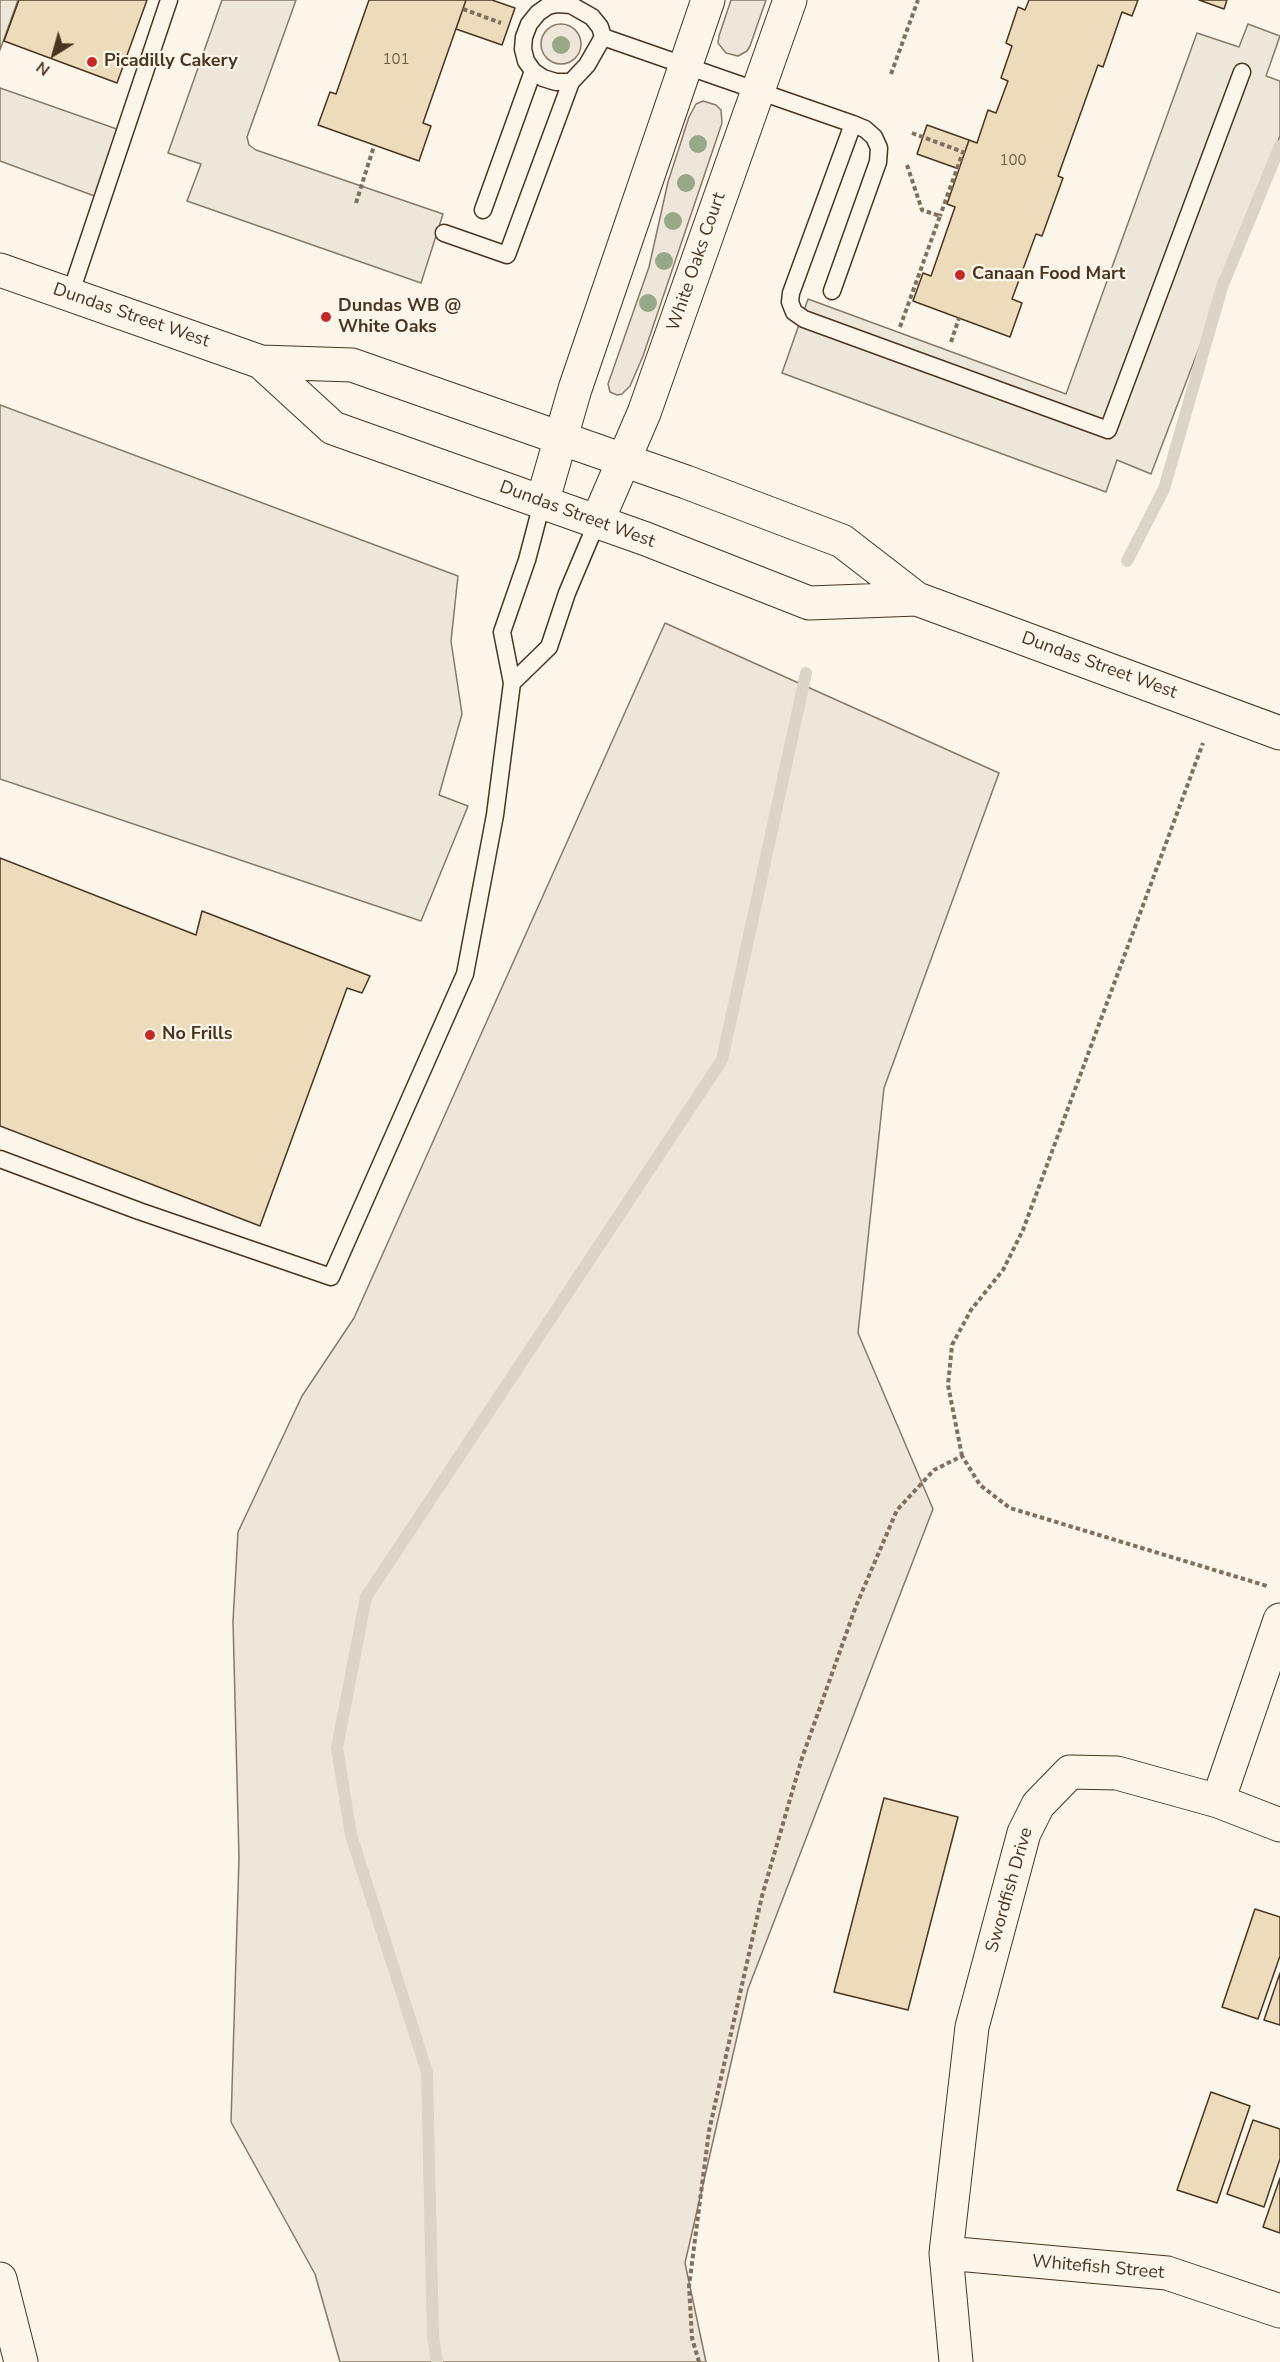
<!DOCTYPE html>
<style>
body{margin:0}
#map{position:relative;width:1280px;height:2362px;overflow:hidden;background:#fbf6e9;font-family:"Nunito Sans",sans-serif}
canvas{display:block}
.north{position:absolute;left:24px;top:24px;width:60px;height:60px;-webkit-text-stroke:4px #fbf6e9;paint-order:stroke;rotate:217deg;font-size:16px;font-weight:700;line-height:24px;text-align:center;color:#4a3520}
.north::after{content:'';display:block;margin:auto;width:21px;height:27px;background:#4a3520;clip-path:polygon(50% 0,100% 100%,50% 72%,0 100%)}
</style>
<div id="map">
<canvas width="1280" height="2362"></canvas>
<div class="north">N</div>
</div>
<script>
const g = document.querySelector('canvas').getContext('2d');
g.lineJoin = 'round';
function fill(path, color) { g.fillStyle = color; g.fill(path, 'evenodd'); }
const toPath = rows => new Path2D(rows.map(r => 'M' + r).join(''));
function trace(path, color, width, dash) { g.strokeStyle = color; g.lineWidth = width; g.lineCap = dash ? 'butt' : 'round'; g.setLineDash(dash || []); g.stroke(path); }
function write(font, color, halo, rows, align = 'center') {
  g.font = font + ' "Nunito Sans",sans-serif'; g.lineWidth = 4.5; g.setLineDash([]); g.textBaseline = 'middle'; g.strokeStyle = halo; g.fillStyle = color; for (const [text, x, y, turn = 0] of rows) {
    g.save(); g.translate(x, y); g.rotate((+turn || 0) * Math.PI / 180); g.textAlign = isNaN(turn) ? turn : align; if (halo) g.strokeText(text, 0, 0); g.fillText(text, 0, 0); g.restore();
  }
}
const green = toPath([
 [731,0,766,0,750,46,747,51,738,56,726,53,718,43,719,36,731,0],
 '541 44a20 20 0 1 1 40 0a20 20 0 1 1-40 0Z',
 [703,101,716,105,721,110,722,123,643,356,630,386,622,394,617,395,610,392,608,384,649,267,668,182,689,117,696,104,703,101],
 [665,623,999,773,884,1088,858,1333,933,1509,748,1989,685,2263,706,2362,340,2362,315,2274,231,2122,239,1858,233,1621,238,1532,302,1396,354,1318,665,623]
]);
const parking = toPath([
 [0,0,18,0,0,50,0,0],
 [222,0,296,0,247,137,249,145,256,150,443,214,421,283,187,201,201,164,168,153,222,0],
 [1248,24,1280,36,1266,76,1280,81,1280,136,1151,474,1117,460,1106,492,782,373,808,299,1066,394,1197,33,1239,47,1248,24],
 [0,88,131,134,108,201,0,161,0,88],
 [0,405,458,576,451,641,462,714,439,795,468,806,421,921,0,779,0,405]
]);
const stream = toPath([
 [1127,561,1164,489,1222,287,1280,146],
 [437,2362,433,2336,427,2072,351,1835,337,1748,366,1597,722,1060,806,673]
]);
const building = toPath([
 [19,0,147,0,117,83,4,41,19,0],
 [369,0,466,0,423,123,431,126,419,161,318,125,330,92,336,94,369,0],
 [466,0,492,0,515,8,502,45,456,29,466,0],
 [1029,0,1138,0,1132,16,1122,12,1103,67,1098,65,1058,176,1063,178,1042,236,1036,234,1012,299,1022,303,1010,337,913,301,923,273,931,276,955,207,947,204,969,140,977,143,988,110,996,113,1008,81,1001,78,1012,46,1006,43,1018,7,1025,10,1029,0],
 [1199,0,1227,0,1224,9,1199,0],
 [927,125,969,140,959,169,917,154,927,125],
 [0,858,196,935,202,911,370,976,362,993,347,988,260,1226,0,1126,0,858],
 [884,1798,958,1817,908,2010,834,1992,884,1798],
 [1255,1909,1280,1917,1280,1956,1258,2019,1222,2007,1255,1909],
 [1280,1973,1280,2025,1264,2020,1280,1973],
 [1211,2092,1250,2106,1217,2203,1177,2190,1211,2092],
 [1253,2120,1280,2129,1280,2159,1264,2207,1227,2194,1253,2120],
 [1280,2178,1280,2233,1263,2227,1280,2178]
]);
const path = toPath([
 [463,9,501,23],
 [891,74,918,0],
 [912,133,963,152,940,216],
 [356,203,374,146],
 [900,327,940,216,922,210,907,165],
 [951,342,959,318],
 [962,1456,948,1385,952,1345,971,1310,1003,1270,1023,1230,1203,743],
 [699,2362,692,2338,689,2286,709,2131,762,1896,802,1758,856,1606,897,1510,934,1470,962,1456,980,1485,1010,1508,1267,1586]
]);
const service = toPath([
 [571,82,556,82,543,78,533,71,526,61,523,49,524,37,529,24,538,13,548,6,557,4,571,5,592,17,600,27,603,37],
 [483,210,533,71],
 [444,233,507,255,571,82,587,65,603,37,853,124,791,293,790,302,794,312,804,319,1108,430,1242,72],
 [832,291,878,162,879,148,874,137,865,129,853,124],
 [70,295,169,0],
 [512,683,549,647,567,593,597,522],
 [0,1159,139,1211,331,1277,465,974,495,815,512,683,502,632,527,560,542,503]
]);
const minor = toPath([
 [542,503,575,389,708,0],
 [597,522,644,413,790,0],
 [1218,1801,1280,1620],
 [946,2253,1167,2273,1280,2311],
 [0,2279,21,2362],
 [956,2362,946,2253,972,2027,1024,1833,1038,1805,1070,1772,1117,1773,1218,1801,1280,1825]
]);
const primary = toPath([
 [0,270,261,362,352,365,686,482,842,541,917,599,1280,733],
 [261,362,333,428,646,539,809,603,917,599]
]);
const trees = [
 [561,45],
 [698,144],
 [686,183],
 [673,221],
 [664,261],
 [648,303]
];
const markers = [
 [92,62,6,"#c62828"],
 [960,275,6,"#c62828"],
 [326,317,6,"#c62828"],
 [150,1035,6,"#c62828"]
];
const numberNames = [
 ["101",396,60],
 ["100",1013,161]
];
const poiNames = [
 ["Picadilly Cakery",104,62],
 ["Canaan Food Mart",972,275],
 ["Dundas WB @",338,307],
 ["White Oaks",338,328],
 ["No Frills",162,1035]
];
const streetNames = [
 ["White Oaks Court",697,262,-71],
 ["Dundas Street West",131,316,19],
 ["Dundas Street West",577,515,20],
 ["Dundas Street West",1099,666,20],
 ["Swordfish Drive",1010,1890,-74],
 ["Whitefish Street",1098,2268,5]
];
fill(green, '#ede6d9');
trace(green, '#887966', 1.5);
fill(parking, '#ede7d9');
trace(parking, '#887966', 1.5);
trace(stream, '#dcd4c6', 12);
fill(building, '#ecdcbc');
trace(building, '#4a3520', 1.5);
trace(service, '#4a3520', 19);
trace(minor, '#4a3520', 35);
trace(primary, '#4a3520', 35);
trace(path, '#7f6f5c', 4, [4.5, 3]);
trace(service, '#fbf6e9', 16);
trace(minor, '#fbf6e9', 33);
trace(primary, '#fbf6e9', 33);
g.fillStyle = '#96a887';
for (const [x, y] of trees) { g.beginPath(); g.arc(x, y, 9, 0, 2 * Math.PI); g.fill(); }
for (const [x, y, r, color] of markers) { const dot = new Path2D(); dot.arc(x, y, r, 0, 2 * Math.PI); g.fillStyle = color; g.fill(dot); trace(dot, '#fbf6e9', 2); }
write('15px', '#725f47', null, numberNames);
write('bold 18px', '#4a3520', '#fbf6e9', poiNames, 'left');
write('18px', '#4a3520', '#fbf6e9', streetNames);
</script>
